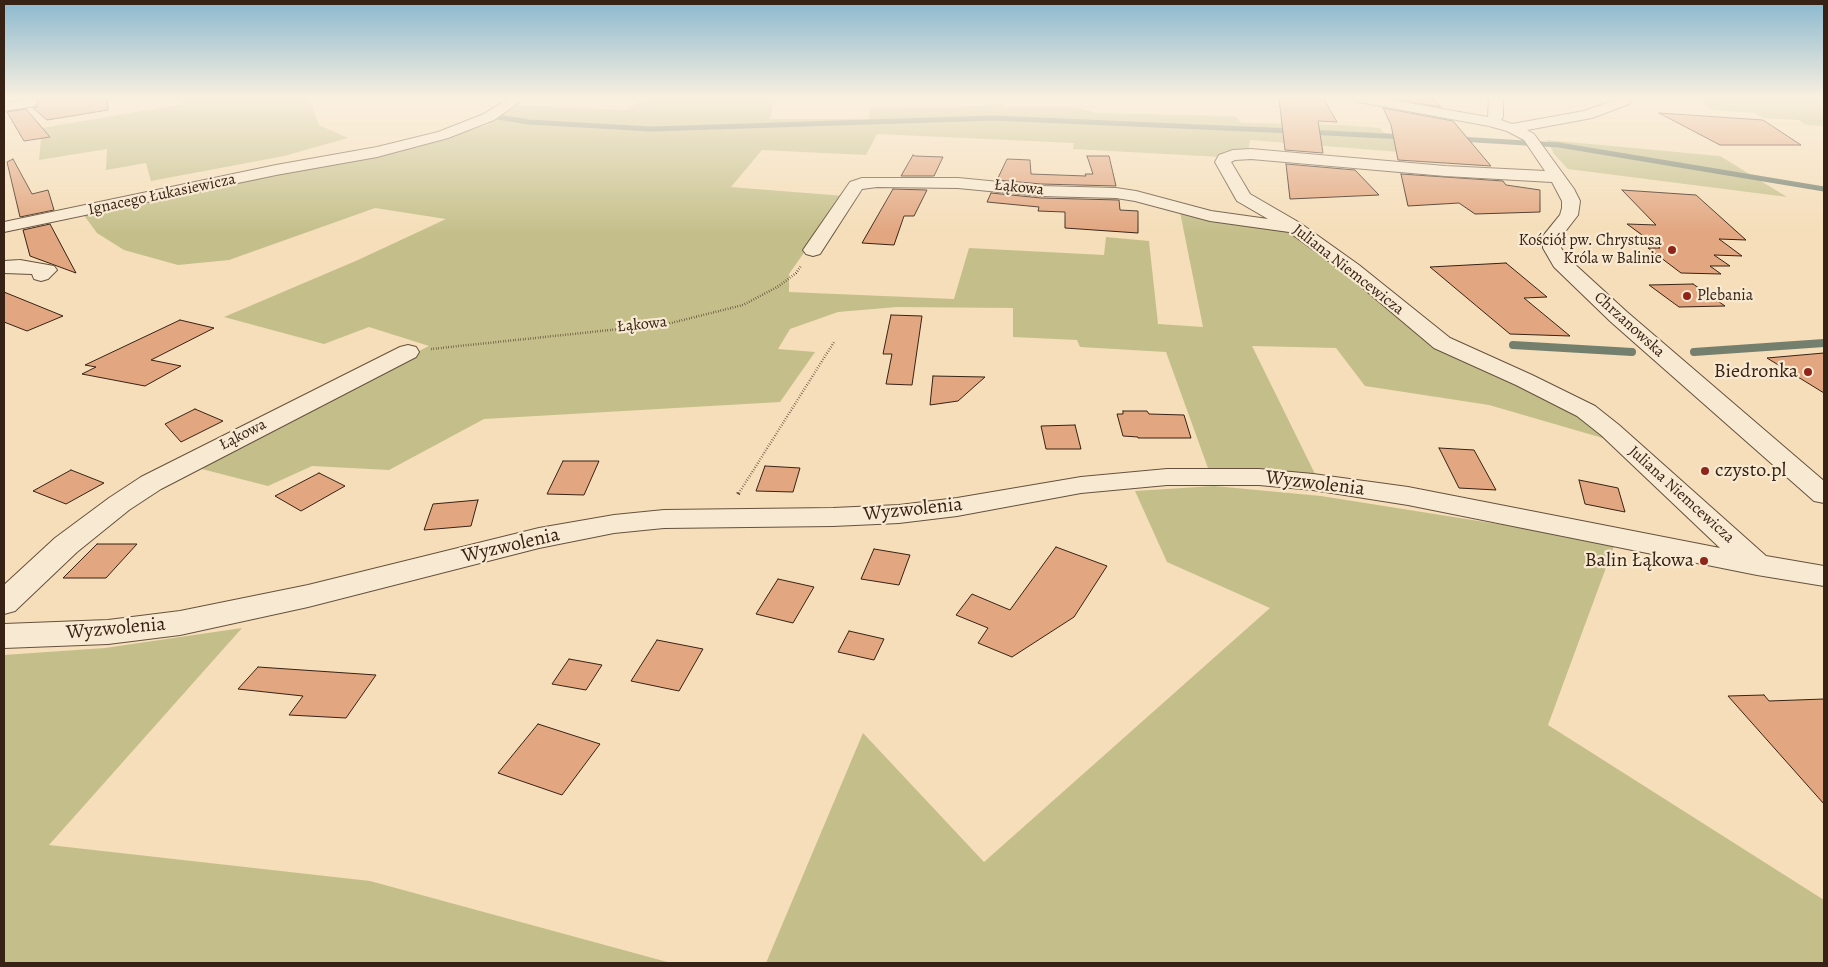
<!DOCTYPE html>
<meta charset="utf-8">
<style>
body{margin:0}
#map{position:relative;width:1828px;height:967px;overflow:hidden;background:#f5deb9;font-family:Alegreya,serif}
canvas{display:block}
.frame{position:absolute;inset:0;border:5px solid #372215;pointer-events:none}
</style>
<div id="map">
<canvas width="1828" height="967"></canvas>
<div class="frame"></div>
</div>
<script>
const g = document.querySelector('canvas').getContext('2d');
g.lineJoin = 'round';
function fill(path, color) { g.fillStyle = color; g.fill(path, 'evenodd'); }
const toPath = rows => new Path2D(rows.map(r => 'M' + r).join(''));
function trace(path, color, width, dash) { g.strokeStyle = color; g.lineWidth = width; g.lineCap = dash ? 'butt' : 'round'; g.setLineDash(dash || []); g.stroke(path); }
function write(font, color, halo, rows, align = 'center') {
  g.font = font + ' Alegreya,serif'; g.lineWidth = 4.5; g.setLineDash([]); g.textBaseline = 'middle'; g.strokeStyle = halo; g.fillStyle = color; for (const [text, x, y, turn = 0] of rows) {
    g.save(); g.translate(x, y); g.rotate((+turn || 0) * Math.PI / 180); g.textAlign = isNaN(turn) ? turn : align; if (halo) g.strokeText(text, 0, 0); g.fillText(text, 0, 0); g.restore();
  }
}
const green = toPath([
 [176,98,314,98,309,99,319,125,348,138,284,156,151,181,146,163,106,170,107,149,39,160,42,128,182,104],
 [646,98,775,98,770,119,869,119,870,108,964,107,1002,104,1003,107,1076,107,1097,113,1235,116,1241,123,1342,125,1380,128,1384,133,1400,134,1399,152,1250,140,1248,153,1221,157,1073,149,1074,143,877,134,866,155,762,150,731,187,844,196,789,274,789,292,954,299,969,248,1104,255,1106,237,1149,241,1158,324,1203,327,1180,212,1241,225,1297,234,1401,318,1584,414,1613,441,1489,405,1365,386,1336,348,1252,346,1316,476,1208,468,1166,352,1080,347,1077,340,1013,337,1013,308,897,307,838,312,790,329,778,349,815,352,780,402,484,419,389,470,312,466,268,486,190,466,429,346,369,327,324,344,224,317,358,260,446,219,375,208,229,260,178,265,124,250,97,233,83,214,434,141,487,125,517,105,626,110],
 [1693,98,1824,98,1824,126,1805,125,1799,120,1763,118,1755,113,1713,110],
 [1547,140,1720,156,1787,197,1568,169,1554,154],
 [1214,486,1321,496,1529,529,1614,546,1548,725,1824,900,1824,963,766,963,863,733,984,862,1270,608,1167,562,1135,491],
 [242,628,49,845,370,881,671,963,4,963,4,655,105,648]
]);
const streamFar1 = toPath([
 [497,117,529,122,651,129,994,118,1293,131],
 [1309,132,1403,137],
 [1459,139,1559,145,1824,189]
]);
const stream = toPath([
 [1513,345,1632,352],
 [1694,352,1824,343]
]);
const building = toPath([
 [33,98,107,98,108,110,47,120,33,108,37,107,39,102,33,98],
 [1281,98,1323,98,1337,122,1318,121,1323,153,1285,150,1279,99,1282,99,1281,98],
 [1389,98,1433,98,1441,107,1389,98],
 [1383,108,1453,121,1491,166,1398,160,1391,125,1383,108],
 [26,109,50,137,24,141,7,112,26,109],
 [1659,113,1763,120,1801,145,1720,145,1659,113],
 [913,155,915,156,943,157,934,176,901,176,913,155],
 [1087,156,1109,156,1116,186,1041,184,997,180,1007,159,1030,160,1031,174,1086,176,1085,174,1093,174,1087,156],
 [13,159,32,194,48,190,54,210,20,217,7,162,13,159],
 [1286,164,1355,170,1379,195,1290,199,1286,164],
 [1401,174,1503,181,1506,185,1540,190,1540,212,1475,214,1459,203,1408,206,1401,174],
 [893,189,927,190,914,216,904,216,894,245,862,243,893,189],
 [1622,190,1696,195,1746,240,1719,239,1742,256,1714,255,1730,266,1710,266,1721,274,1681,273,1648,248,1660,248,1627,224,1656,225,1622,190],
 [991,193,1041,198,1119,200,1120,210,1138,211,1138,233,1065,228,1065,212,1038,211,1039,207,987,202,991,193],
 [50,224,76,273,30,256,23,230,50,224],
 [1506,263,1547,297,1524,298,1570,336,1510,334,1430,267,1506,263],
 [1693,284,1725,306,1679,307,1649,285,1693,284],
 [4,292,63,316,27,331,4,322,4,292],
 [891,315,922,316,912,385,886,384,892,354,883,354,891,315],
 [180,320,214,328,151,360,181,366,145,386,82,374,96,367,85,365,180,320],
 [1824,353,1824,393,1767,358,1824,353],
 [933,376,985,377,958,401,930,405,933,376],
 [195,409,223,421,181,442,165,424,195,409],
 [1123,411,1147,411,1149,414,1184,415,1191,438,1138,438,1138,437,1123,436,1117,414,1123,414,1123,411],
 [1075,425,1081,449,1046,449,1041,426,1075,425],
 [1439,448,1474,450,1496,490,1459,488,1439,448],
 [563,461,599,461,584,495,547,494,563,461],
 [765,466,800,468,793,492,756,491,765,466],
 [71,470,104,483,66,504,33,491,71,470],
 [319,473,345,486,301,511,275,496,319,473],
 [1579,480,1618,488,1625,512,1585,504,1579,480],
 [478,500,471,526,424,530,433,504,478,500],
 [97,544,137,544,106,578,63,578,97,544],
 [1056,547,1107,566,1074,617,1012,657,978,643,988,628,956,615,972,594,1010,610,1056,547],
 [874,549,910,555,899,585,861,579,874,549],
 [778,579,814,587,793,623,756,614,778,579],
 [849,631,884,639,874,660,838,652,849,631],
 [657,640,703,649,679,691,631,681,657,640],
 [569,659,602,665,586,690,552,684,569,659],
 [258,667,376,675,346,718,289,715,303,696,238,689,258,667],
 [1764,695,1769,701,1824,699,1824,804,1728,696,1764,695],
 [538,724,600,744,562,795,498,773,538,724]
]);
const pathFar1 = toPath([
 [431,349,667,324,743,305,779,286,796,273,801,266],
 [739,493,834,342]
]);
const path = toPath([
 [738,494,740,491]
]);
const minor = toPath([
 [509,98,525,98,494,120,448,138,377,157,276,175,4,232,4,222,276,165,377,147,438,132,484,114,509,98],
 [1352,98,1380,98,1488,117,1489,98,1503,98,1503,117,1501,120,1512,124,1584,111,1620,98,1634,98,1629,104,1592,118,1527,130,1534,134,1574,189,1580,201,1578,215,1561,237,1561,248,1569,259,1627,312,1824,481,1824,503,1814,501,1611,322,1554,267,1543,248,1543,236,1560,215,1562,208,1562,201,1552,182,1445,176,1251,159,1235,160,1231,162,1250,194,1300,223,1359,265,1450,338,1532,375,1595,406,1619,425,1766,556,1824,566,1824,586,1757,575,1408,505,1313,490,1259,485,1167,485,1081,493,957,516,899,523,833,526,664,528,614,533,539,548,308,607,180,635,108,644,4,648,4,624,108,620,180,611,308,585,539,528,614,515,664,510,833,508,899,505,957,498,1081,477,1167,469,1259,469,1313,474,1408,487,1720,548,1601,435,1577,416,1516,385,1434,348,1345,273,1289,232,1210,221,1135,201,1116,198,1041,196,958,188,877,187,862,189,820,254,813,256,806,254,803,250,850,182,862,178,958,178,1041,186,1116,188,1136,191,1211,211,1268,219,1237,201,1215,162,1219,155,1233,150,1251,149,1445,166,1545,171,1524,140,1507,131,1489,126,1359,102,1352,98],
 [30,99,35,100,37,103,35,106,4,111,4,103,30,99],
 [20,260,54,266,57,270,48,279,41,281,34,279,32,274,4,273,4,261,20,260],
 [408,345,416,347,419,352,416,357,161,489,129,510,77,552,15,611,4,614,4,585,55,538,109,498,141,477,400,347,408,345]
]);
const markers = [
 [1672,250,5,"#8f2418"],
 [1687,296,5,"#8f2418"],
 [1808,372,5,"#8f2418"],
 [1705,471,5,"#8f2418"],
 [1704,561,5,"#8f2418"]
];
const farStreetnames = [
 ["Łąkowa",1019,188,6],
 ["Ignacego Łukasiewicza",162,195,-12],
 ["Juliana Niemcewicza",1348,270,38],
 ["Łąkowa",642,325,-6],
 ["Chrzanowska",1629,325,42],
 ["Łąkowa",243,435,-27],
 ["Juliana Niemcewicza",1681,495,42]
];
const farPoinames = [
 ["Kościół pw. Chrystusa",1662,241],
 ["Króla w Balinie",1662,259],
 ["Plebania",1697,296,"left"]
];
const poiNames = [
 ["Biedronka",1798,372],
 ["czysto.pl",1715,471,"left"],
 ["Balin Łąkowa",1694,561]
];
const streetNames = [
 ["Wyzwolenia",1315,484,7],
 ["Wyzwolenia",913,510,-6],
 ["Wyzwolenia",511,546,-13],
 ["Wyzwolenia",116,629,-5]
];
fill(green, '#c4bf8a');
trace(streamFar1, '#747f6e', 5);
trace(stream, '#747f6e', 8);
fill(building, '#e2a680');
trace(building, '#372215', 1);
trace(minor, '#66513e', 2);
trace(pathFar1, '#372215', 2.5, [0.5, 2]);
trace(path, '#372215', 4, [1, 3]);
fill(minor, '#f8ead2');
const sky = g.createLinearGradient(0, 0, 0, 233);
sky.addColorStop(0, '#8ab8cf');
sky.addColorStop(0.42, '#faf0e0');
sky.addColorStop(1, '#faf0e000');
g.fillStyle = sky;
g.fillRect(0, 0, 1828, 233);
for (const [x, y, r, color] of markers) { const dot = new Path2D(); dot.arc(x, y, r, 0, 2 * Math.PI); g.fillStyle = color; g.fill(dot); trace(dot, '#f8ead2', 2); }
write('16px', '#372215', '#f8ead2', farStreetnames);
write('16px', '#372215', '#f8ead2', farPoinames, 'right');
write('20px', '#372215', '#f8ead2', poiNames, 'right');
write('20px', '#372215', '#f8ead2', streetNames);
</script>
